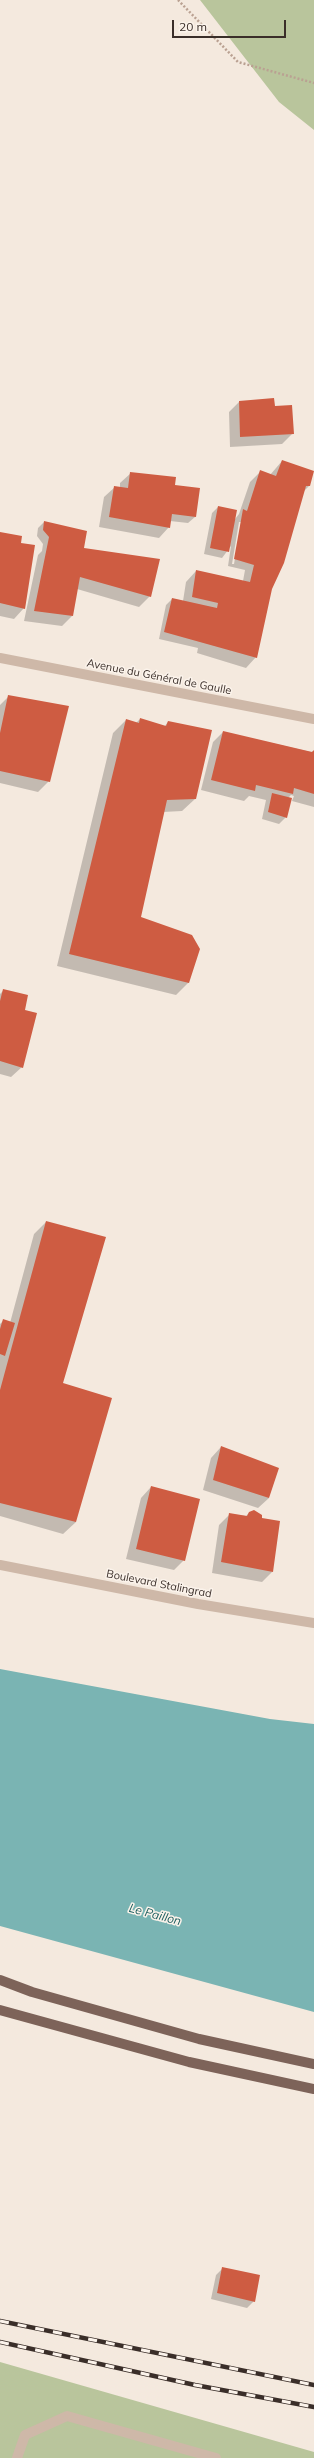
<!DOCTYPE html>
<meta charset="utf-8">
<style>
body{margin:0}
#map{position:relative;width:314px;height:2458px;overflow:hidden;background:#f4e9de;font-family:Mulish,sans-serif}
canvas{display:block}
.scale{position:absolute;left:172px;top:20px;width:114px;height:18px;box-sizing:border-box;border:2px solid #3a2e29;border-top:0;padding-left:5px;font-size:12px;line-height:14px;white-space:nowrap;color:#3a2e29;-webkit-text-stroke:3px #fbf3eb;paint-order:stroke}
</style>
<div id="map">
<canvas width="314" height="2458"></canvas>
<div class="scale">20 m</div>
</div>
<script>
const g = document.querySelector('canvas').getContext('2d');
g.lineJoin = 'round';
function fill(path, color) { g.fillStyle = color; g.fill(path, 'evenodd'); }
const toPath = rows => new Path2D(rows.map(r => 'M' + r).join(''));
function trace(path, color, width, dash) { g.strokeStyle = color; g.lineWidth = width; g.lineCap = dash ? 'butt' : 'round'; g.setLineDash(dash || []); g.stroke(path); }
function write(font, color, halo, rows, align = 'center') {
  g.font = font + ' Mulish,sans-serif'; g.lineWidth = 3; g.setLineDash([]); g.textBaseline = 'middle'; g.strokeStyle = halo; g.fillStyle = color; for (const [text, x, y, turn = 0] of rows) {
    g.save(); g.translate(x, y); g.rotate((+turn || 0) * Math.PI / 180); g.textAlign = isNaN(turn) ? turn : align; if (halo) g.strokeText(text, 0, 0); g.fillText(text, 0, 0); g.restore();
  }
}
const green = toPath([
 [200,0,314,0,314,130,279,102],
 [0,2362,314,2452,314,2458,0,2458]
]);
const water = toPath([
 [0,1669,270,1719,314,1724,314,2012,0,1926]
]);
const shadow = toPath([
 [239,402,274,407,293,433,282,444,230,447,229,412],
 [282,461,309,486,303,492,271,588,256,657,246,668,197,653,198,648,159,639,166,605,172,599,183,601,186,582,196,571,243,581,245,570,228,566,231,546,222,558,204,554,212,513,218,507,235,519,239,514,250,482,260,472,270,475],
 [239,522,241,522,234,564,232,564],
 [131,473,174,488,198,489,195,517,188,523,170,521,169,527,159,538,99,527,104,497,115,487,120,488,120,483],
 [44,522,83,548,150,596,139,607,77,589,72,616,62,626,24,621,38,555,42,551,43,544,37,536,38,528],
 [0,533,20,544,24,608,14,619,0,616],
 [9,696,49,781,38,792,0,783,0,705],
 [140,719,164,727,168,722,195,799,182,811,163,812,140,917,189,982,176,995,57,966,113,733,126,720,136,723],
 [223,732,311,752,314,751,314,807,292,801,294,796,291,795,288,798,286,817,279,824,262,819,266,800,249,796,244,801,201,790,213,742],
 [4,990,24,1011,22,1067,11,1077,0,1074,0,994],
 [46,1222,76,1522,63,1534,0,1516,0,1324,3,1321,10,1323,34,1234],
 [221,1447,269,1498,258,1508,203,1490,211,1458],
 [151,1487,184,1560,174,1570,126,1559,141,1498],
 [249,1513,272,1572,262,1582,212,1573,219,1525,230,1514,246,1516],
 [223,2268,254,2301,247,2308,211,2299,216,2275]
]);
const building = toPath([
 [274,398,275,406,292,405,294,434,240,437,239,401],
 [282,460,314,471,310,486,306,486,284,563,272,589,257,658,164,632,172,598,217,608,218,603,192,597,196,570,250,582,254,565,234,559,243,509,247,511,260,470,276,476],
 [130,472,176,477,175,485,200,488,196,517,172,514,170,528,109,517,114,486,128,488],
 [218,506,237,510,229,552,210,548],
 [44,521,87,531,84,548,160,559,151,597,80,577,73,616,34,611,49,537,43,530],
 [0,532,22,536,21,543,35,545,25,609,0,603],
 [8,695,69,706,50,782,0,771,0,733],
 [140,718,166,726,168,721,212,730,196,799,167,800,141,917,192,935,200,949,189,983,69,954,126,719,139,723],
 [223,731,312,752,314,750,314,794,294,788,293,794,256,785,255,791,211,780],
 [272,793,292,798,287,818,268,812],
 [3,989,28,995,25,1010,37,1013,23,1068,0,1061,0,1001],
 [46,1221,106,1237,63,1383,112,1398,76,1522,0,1503,0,1390],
 [3,1319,15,1323,5,1356,0,1354,0,1329],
 [221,1446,279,1468,269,1498,213,1480],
 [151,1486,200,1499,185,1561,136,1549],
 [254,1510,262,1515,262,1518,280,1521,273,1572,221,1562,229,1513,247,1516,249,1512],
 [222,2267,260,2275,255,2302,217,2293]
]);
const path = toPath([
 [178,0,238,62,314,83]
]);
const minor = toPath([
 [0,1565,198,1604,314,1623],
 [17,2458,25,2435,67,2416,216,2458]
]);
const tertiary = toPath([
 [0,658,314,719]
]);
const primary = toPath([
 [0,1980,32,1992,199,2039,314,2064],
 [0,2010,189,2062,314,2089]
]);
const rail = toPath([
 [0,2321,314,2385],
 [0,2342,195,2385,314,2407]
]);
const streetNames = [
 ["Avenue du Général de Gaulle",159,677,11],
 ["Boulevard Stalingrad",159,1584,11]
];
const waterNames = [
 ["Le Paillon",155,1915,15]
];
fill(green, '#b9c59c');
fill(water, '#7ab4b3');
fill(shadow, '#0003');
fill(building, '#ce5c42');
trace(path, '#baa192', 2.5, [2, 2]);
trace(minor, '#ceb8a8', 10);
trace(tertiary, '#ceb8a8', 10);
trace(primary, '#7d6359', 10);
trace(rail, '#3a2e29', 4.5);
trace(rail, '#fbf3eb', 3, [9]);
write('11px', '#3a2e29', '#fbf3eb', streetNames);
write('italic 12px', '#1b5e5f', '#fbf3eb', waterNames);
</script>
